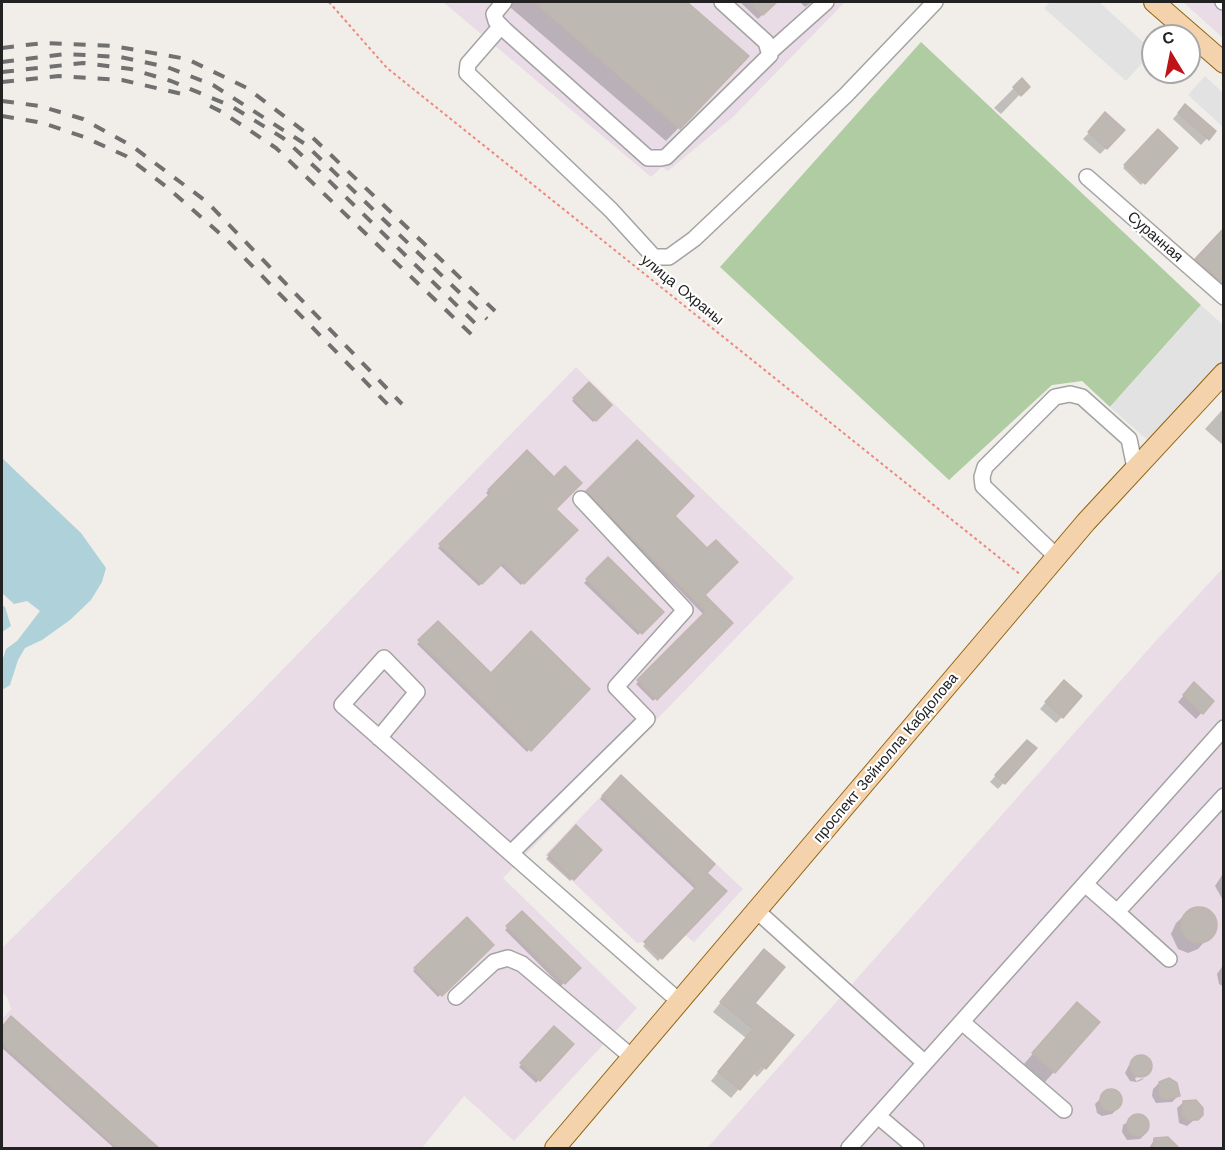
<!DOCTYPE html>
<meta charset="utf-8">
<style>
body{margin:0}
#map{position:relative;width:1225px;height:1150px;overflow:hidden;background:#f1eee9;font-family:"Work Sans",sans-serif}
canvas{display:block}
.frame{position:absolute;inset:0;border:3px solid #222;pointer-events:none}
.north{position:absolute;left:1141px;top:24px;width:60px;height:60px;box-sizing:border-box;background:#fff;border:2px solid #a7a7a7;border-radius:50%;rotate:350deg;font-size:16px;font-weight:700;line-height:24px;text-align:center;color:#222}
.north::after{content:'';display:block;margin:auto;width:21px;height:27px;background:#bf1417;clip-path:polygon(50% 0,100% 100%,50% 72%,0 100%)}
</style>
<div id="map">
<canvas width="1225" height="1150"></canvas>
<div class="frame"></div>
<div class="north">С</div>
</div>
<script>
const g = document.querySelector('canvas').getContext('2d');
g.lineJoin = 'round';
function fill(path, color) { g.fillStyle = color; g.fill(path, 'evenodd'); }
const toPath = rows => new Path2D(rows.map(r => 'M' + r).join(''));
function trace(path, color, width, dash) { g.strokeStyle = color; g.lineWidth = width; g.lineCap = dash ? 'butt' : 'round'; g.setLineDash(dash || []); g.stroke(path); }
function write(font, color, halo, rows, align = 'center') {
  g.font = font + ' "Work Sans",sans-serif'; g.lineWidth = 4.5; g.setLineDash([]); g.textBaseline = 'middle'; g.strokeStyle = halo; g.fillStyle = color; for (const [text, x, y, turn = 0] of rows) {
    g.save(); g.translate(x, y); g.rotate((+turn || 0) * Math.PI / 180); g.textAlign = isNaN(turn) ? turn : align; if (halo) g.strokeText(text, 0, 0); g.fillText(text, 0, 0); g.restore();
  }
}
const industrial = toPath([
 [443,2,845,2,732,118,668,171,662,167,651,177],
 [1183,2,1223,2,1223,38],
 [576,367,794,578,503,878,637,1008,514,1141,464,1096,422,1148,2,1148,2,1019,11,1009,7,997,2,992,2,948,253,700],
 [1223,568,1223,1148,707,1148,1153,644],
 [621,775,743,889,694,942,685,935,662,959,644,942,637,943,545,855]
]);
const forest = toPath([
 [921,42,1201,305,1110,407,1082,381,1052,385,949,480,720,267]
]);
const parking = toPath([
 [1050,2,1099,2,1153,51,1126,81,1044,8],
 [1205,76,1223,93,1223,127,1188,95],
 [1201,305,1223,325,1223,367,1153,445,1110,407]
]);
const water = toPath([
 [2,458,81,533,106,568,102,582,91,600,70,620,42,640,25,648,18,660,10,685,2,690,2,662,6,649,17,641,40,611,27,601,14,604,2,593],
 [2,605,5,607,11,626,2,632]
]);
const shadow = toPath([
 [504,2,685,2,747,56,666,141],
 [740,2,775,2,758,19],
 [800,2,812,2,805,7],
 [1022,80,1028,86,1001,114,994,108],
 [1179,112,1214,131,1201,145,1173,119],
 [1100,121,1106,148,1100,154,1083,139],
 [1158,131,1176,148,1141,185,1123,168],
 [1224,230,1224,288,1194,262],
 [589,384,610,405,593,422,572,401],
 [1224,408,1224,446,1205,429],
 [637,442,673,516,703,595,731,623,653,701,636,684,704,615,585,495],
 [527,452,554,509,576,530,521,585,500,565,479,586,438,548,489,496,486,493],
 [608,559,662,612,638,635,584,583],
 [438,623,491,675,588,690,527,752,417,644],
 [1194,684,1212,701,1196,719,1178,702],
 [1058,688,1062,717,1056,723,1040,709],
 [1021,748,1035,749,998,789,990,782],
 [621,777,724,891,658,961,643,946,696,890,600,799],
 [576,827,600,850,570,881,546,859],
 [1224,872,1224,902,1215,886],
 [1202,909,1211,914,1215,930,1198,949,1188,953,1178,949,1171,934,1176,923,1187,913],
 [522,913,578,968,561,986,505,930],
 [467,919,492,945,438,997,413,971],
 [755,960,753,1003,765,1068,757,1077,753,1073,731,1098,711,1081,746,1038,713,1012],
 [1224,964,1224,987,1219,984,1217,974],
 [1068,1013,1098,1022,1045,1082,1024,1064],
 [11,1018,158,1148,114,1148,2,1048,2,1028],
 [554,1028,572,1044,536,1083,519,1067],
 [1141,1057,1149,1061,1149,1073,1135,1078,1136,1081,1144,1078,1142,1080,1136,1082,1130,1081,1125,1073,1129,1065],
 [1159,1083,1178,1096,1172,1102,1156,1103,1152,1096,1153,1089],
 [1108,1091,1118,1095,1118,1108,1112,1114,1102,1116,1097,1113,1095,1104],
 [1184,1102,1201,1114,1187,1126,1179,1123,1177,1108],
 [1138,1116,1146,1120,1146,1133,1140,1139,1127,1140,1122,1132,1123,1125],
 [1155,1139,1173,1148,1149,1148]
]);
const building = toPath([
 [534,2,687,2,749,56,680,129,534,2],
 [749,2,777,2,763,15,749,2],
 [1022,78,1030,87,1021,96,1013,87,1022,78],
 [1185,104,1216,131,1209,140,1178,113,1185,104],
 [1105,112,1125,130,1107,149,1088,132,1105,112],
 [1158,129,1178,148,1145,184,1124,165,1158,129],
 [1224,228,1224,284,1195,259,1224,228],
 [589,382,612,405,596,421,573,398,589,382],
 [637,440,694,496,675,516,707,548,716,540,738,562,705,595,733,623,657,700,637,680,706,611,586,491,637,440],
 [527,450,554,477,565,466,582,483,556,509,578,530,524,584,503,563,482,584,439,544,491,493,488,490,527,450],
 [608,557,664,612,642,634,586,579,608,557],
 [438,621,491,673,531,631,590,689,531,751,418,640,438,621],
 [1064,680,1082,696,1063,718,1045,702,1064,680],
 [1194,682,1214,701,1203,714,1183,695,1194,682],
 [1027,740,1037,748,1005,784,995,775,1027,740],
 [621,775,715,864,707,873,727,891,662,959,644,942,697,886,602,796,621,775],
 [576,825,602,850,574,880,548,855,576,825],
 '1181 925a18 18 0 1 1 36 0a18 18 0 1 1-36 0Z',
 [522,911,581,968,565,984,506,926,522,911],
 [467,917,494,945,442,996,414,968,467,917],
 [764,949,785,967,755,1003,794,1035,766,1069,761,1065,740,1090,718,1072,753,1029,720,1002,764,949],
 [1077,1002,1100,1022,1055,1073,1032,1053,1077,1002],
 [11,1016,160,1149,119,1149,2,1044,2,1027,11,1016],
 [554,1026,574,1044,540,1081,520,1063,554,1026],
 '1130 1066a11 11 0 1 1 22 0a11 11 0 1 1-22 0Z',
 [1169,1078,1177,1083,1180,1096,1166,1099,1160,1096,1159,1082,1169,1078],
 '1100 1100a11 11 0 1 1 22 0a11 11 0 1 1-22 0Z',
 [1196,1100,1203,1108,1203,1115,1198,1120,1187,1120,1182,1114,1183,1101,1196,1100],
 '1127 1125a11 11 0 1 1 22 0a11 11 0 1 1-22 0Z',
 [1168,1137,1180,1149,1153,1149,1154,1138,1168,1137]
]);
const path = toPath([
 [329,2,387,68,1021,575]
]);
const minor = toPath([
 [504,2,494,14,496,21,506,31,648,158,661,158,666,157,770,55,766,42,722,2],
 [1223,2,1224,2],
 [501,26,468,64,467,73,611,210,654,257,669,257,694,239,846,95,935,2],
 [771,51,826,2],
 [1087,177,1224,297],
 [1057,557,983,486,982,477,985,467,1055,397,1070,394,1082,397,1129,439,1135,468],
 [379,738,417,692,384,658,342,705,680,1002],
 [511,853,647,719,616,687,685,610,581,499],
 [1085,884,1117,912,1224,796],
 [757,911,925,1063],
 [1117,912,1169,959],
 [456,997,494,962,508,958,522,964,633,1058],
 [962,1022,1064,1110],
 [878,1116,916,1148],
 [849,1148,1224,728]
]);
const major = toPath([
 [1154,2,1224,63],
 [555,1148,1086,522,1224,373]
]);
const rail = toPath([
 [2,48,43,43,113,46,187,59,247,88,313,138,495,311],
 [2,62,65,54,120,57,167,67,213,85,305,144,487,319],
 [2,72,83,63,131,69,171,81,231,106,283,138,317,169,479,327],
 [2,82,59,76,122,80,182,94],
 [2,101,40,106,83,119,132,146,207,202,402,404],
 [210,106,222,112,276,148,472,335],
 [2,116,43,123,84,137,126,156,168,188,225,238,395,412]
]);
const streetNames = [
 ["Суранная",1155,237,41],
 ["улица Охраны",682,290,39],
 ["проспект Зейнолла Кабдолова",886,758,-50]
];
fill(industrial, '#e9dce7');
fill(forest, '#afcca2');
fill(parking, '#e2e2e2');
fill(water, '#aed1da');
fill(shadow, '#0003');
fill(building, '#beb8b2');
trace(building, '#c1b5ad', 1.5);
trace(minor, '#a3a3a3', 18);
trace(major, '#90630f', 22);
trace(path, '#ed887e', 2, [3, 3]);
trace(minor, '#fff', 15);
trace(major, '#f4d3ac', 20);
trace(rail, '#707070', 4, [12, 12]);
write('15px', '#222', '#fff', streetNames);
</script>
